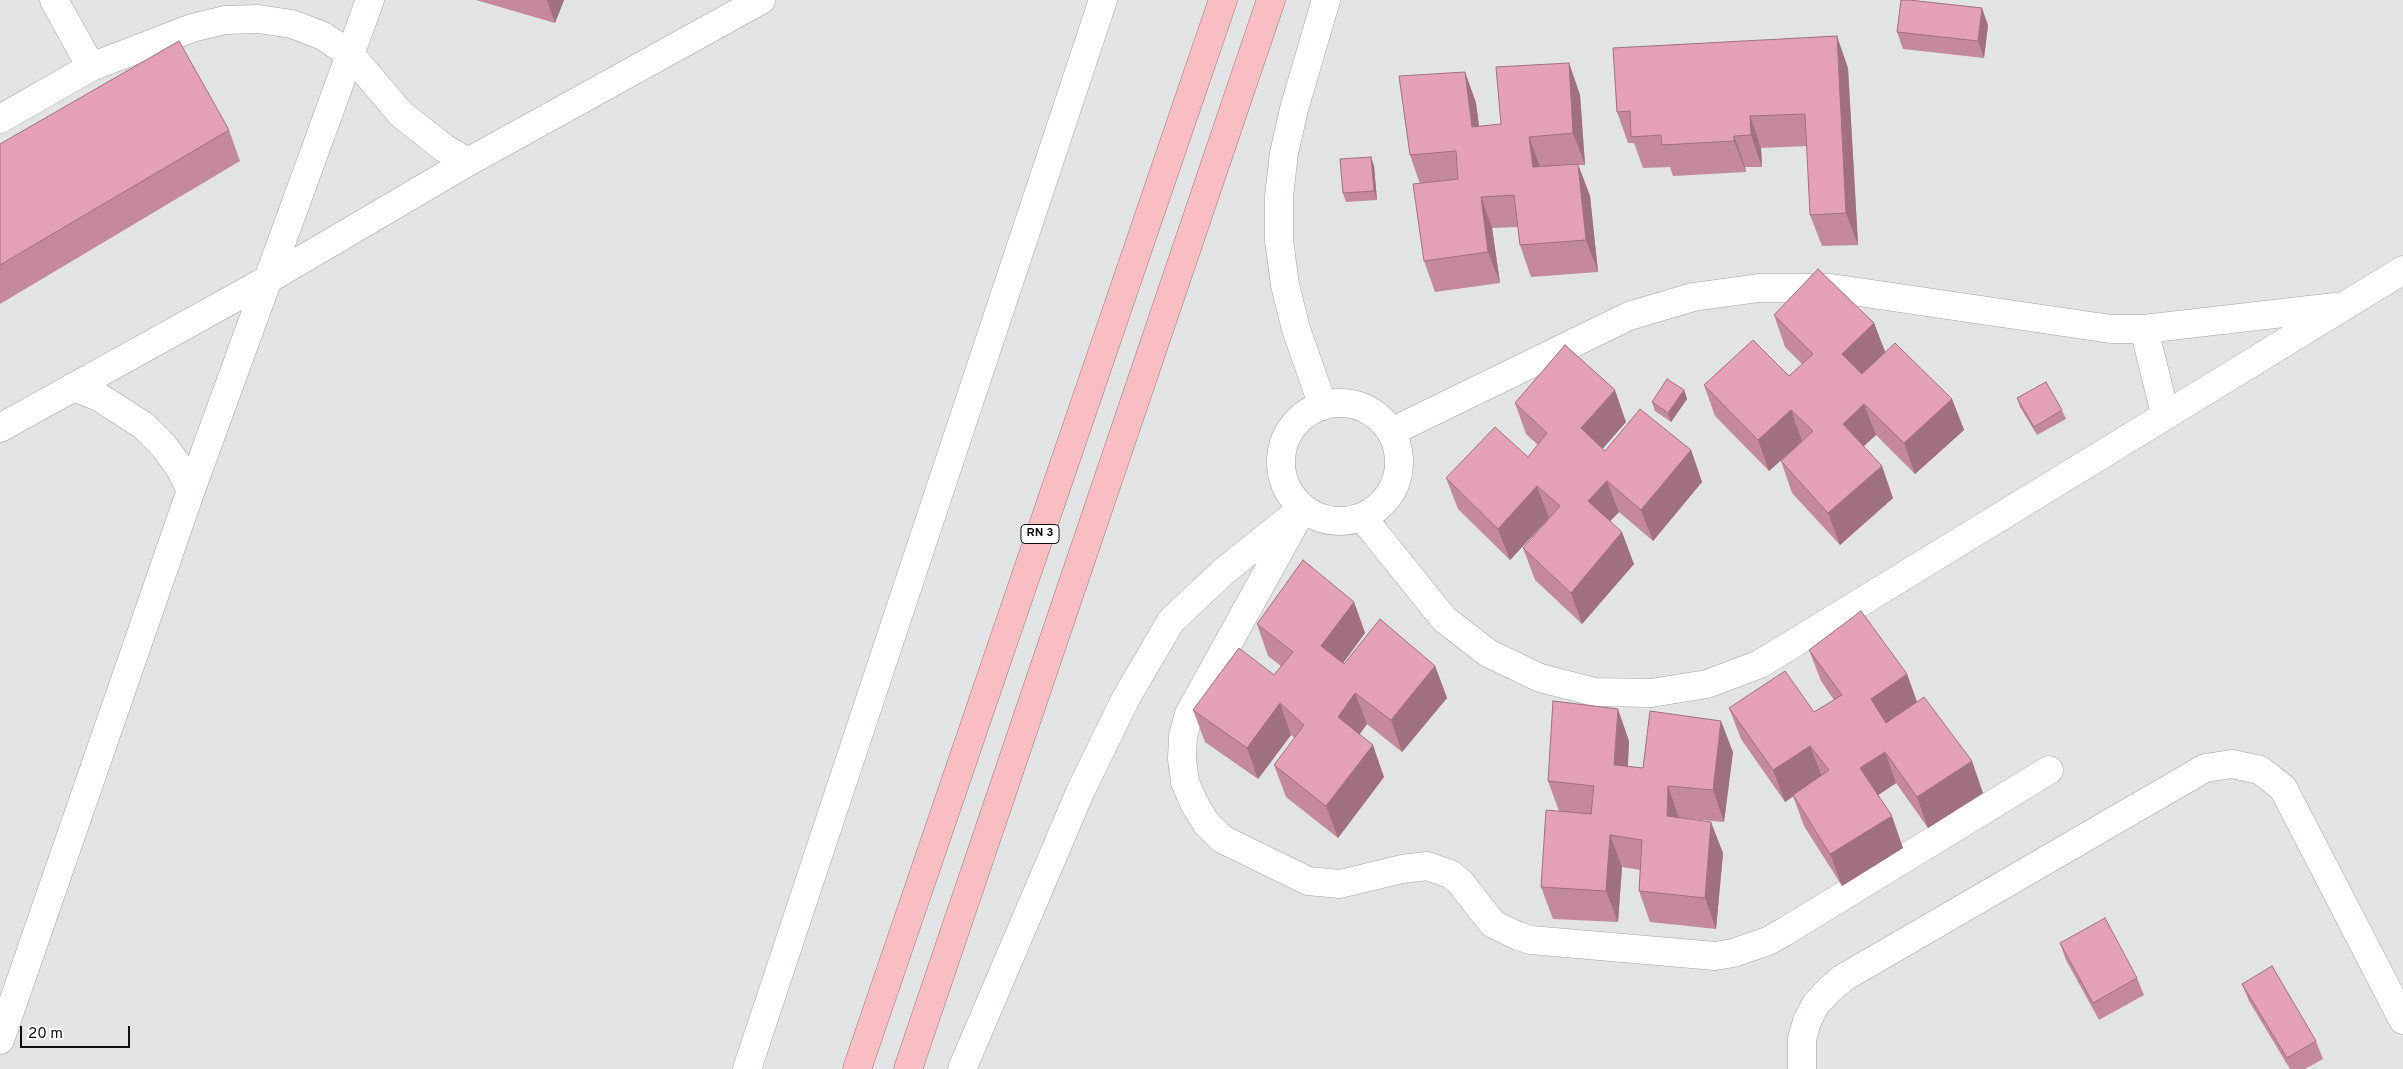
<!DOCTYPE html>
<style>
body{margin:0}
#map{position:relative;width:2403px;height:1069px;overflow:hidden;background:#e2e3e4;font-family:Overpass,sans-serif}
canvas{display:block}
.scale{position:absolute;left:20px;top:1026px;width:110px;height:22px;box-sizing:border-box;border:2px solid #0f0f10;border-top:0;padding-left:6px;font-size:15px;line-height:18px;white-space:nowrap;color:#0f0f10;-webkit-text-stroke:4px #fff;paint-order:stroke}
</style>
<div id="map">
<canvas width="2403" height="1069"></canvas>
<div class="scale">20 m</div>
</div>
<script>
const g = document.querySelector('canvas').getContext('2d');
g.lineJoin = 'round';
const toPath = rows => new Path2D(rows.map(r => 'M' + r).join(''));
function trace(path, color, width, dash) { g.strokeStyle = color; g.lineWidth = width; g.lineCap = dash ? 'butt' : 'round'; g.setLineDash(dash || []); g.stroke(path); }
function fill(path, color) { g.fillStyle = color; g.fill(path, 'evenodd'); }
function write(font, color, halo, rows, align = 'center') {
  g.font = font + ' Overpass,sans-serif'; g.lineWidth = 4; g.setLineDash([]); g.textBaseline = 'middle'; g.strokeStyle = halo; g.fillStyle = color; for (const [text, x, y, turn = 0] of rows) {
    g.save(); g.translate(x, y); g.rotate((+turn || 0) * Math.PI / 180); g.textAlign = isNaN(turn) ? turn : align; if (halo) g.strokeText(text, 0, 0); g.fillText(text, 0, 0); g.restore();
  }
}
const minor = toPath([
 [54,0,91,67],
 [0,119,91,67,192,28,225,20,258,19,292,24,323,36,351,55,401,114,444,148,468,162],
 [2144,329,2165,414],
 [73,387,99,397,144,426,163,445,179,467,191,490],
 '1281 462a59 59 0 1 1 118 0a59 59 0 1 1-118 0Z',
 [1323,406,1296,329,1285,285,1279,240,1279,196,1284,153,1294,109,1326,0],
 [0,428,267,280,468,162,761,0],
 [1391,432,1629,316,1693,297,1759,288,1831,288,2111,329,2144,329,2335,307],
 [1303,508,1189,714,1183,736,1182,759,1185,782,1194,803,1206,823,1222,839,1308,881,1340,884,1402,869,1427,866,1450,874,1460,882,1493,924,1518,936,1531,940,1715,956,1733,953,1768,941,1784,932,2049,770],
 [1362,517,1444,619,1488,653,1540,678,1595,692,1651,693,1707,684,1760,664,2403,270],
 [0,1040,191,490,370,0],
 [747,1069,1103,0],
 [962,1069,1081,790,1126,698,1171,621,1223,572,1293,516],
 [1802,1069,1802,1039,1807,1021,1816,1004,1829,990,1843,978,2205,768,2232,764,2260,770,2283,788,2403,1020]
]);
const trunk = toPath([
 [857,1069,1223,0],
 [908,1069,1271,0]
]);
const wall = toPath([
 [476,0,564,0,555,23],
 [1988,25,1984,58,1903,49,1897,32],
 [1569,63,1580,95,1585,165,1578,165,1590,196,1598,272,1531,277,1520,245,1518,227,1492,228,1500,283,1435,292,1424,261,1420,184,1410,155,1465,72,1476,103,1479,126,1501,124],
 [1848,68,1858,245,1822,246,1810,215,1807,146,1761,148,1762,167,1745,167,1746,172,1673,176,1670,167,1643,168,1634,143,1628,143,1617,112],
 [229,130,240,161,0,304,0,144],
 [1371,157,1374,166,1377,200,1346,202,1343,193],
 [1774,315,1874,323,1885,353,1952,399,1964,430,1915,474,1876,435,1864,446,1893,498,1840,545,1792,493,1781,461,1794,449,1769,471,1715,416,1704,385,1789,376,1802,364,1785,347],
 [1684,390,1687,399,1671,422,1655,411,1652,402],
 [2017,398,2062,410,2066,419,2037,435,2020,407],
 [1515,403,1626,422,1602,449,1605,451,1691,450,1702,482,1653,541,1619,512,1610,521,1634,564,1582,624,1535,580,1523,548,1549,518,1510,560,1458,509,1446,478,1528,457,1538,445,1526,434],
 [1354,602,1365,633,1343,663,1344,664,1435,666,1447,698,1402,752,1367,724,1359,735,1384,777,1338,838,1286,797,1274,765,1295,738,1291,735,1258,779,1205,742,1193,710,1274,675,1281,666,1268,656,1257,624],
 [1809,650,1907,674,1917,702,1983,793,1928,828,1896,783,1878,795,1903,848,1842,886,1804,826,1793,796,1785,802,1741,739,1729,708,1814,712,1834,700,1821,681],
 [1629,741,1628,766,1643,768,1733,752,1724,822,1679,818,1723,853,1716,929,1650,922,1639,891,1640,870,1622,867,1618,922,1553,919,1541,887,1559,811,1548,781],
 [2060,943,2137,978,2144,995,2099,1020,2066,960],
 [2242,984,2316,1041,2323,1059,2305,1069,2290,1069,2249,1001]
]);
const shadedWall = toPath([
 [547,0,564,0,555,23],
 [1982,8,1988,25,1984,58,1978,41],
 [1837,36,1848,68,1858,245,1846,213],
 [1569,63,1580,95,1585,165,1573,133],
 [1465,72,1476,103,1483,158,1472,127],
 [1750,116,1761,148,1762,167,1751,135],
 [1734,136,1745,167,1746,172,1734,141],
 [1529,137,1541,169,1533,167],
 [1371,157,1374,166,1377,200,1374,191],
 [1578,164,1590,196,1598,272,1586,240],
 [1481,197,1492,228,1500,283,1488,252],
 [1874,323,1886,354,1854,385,1842,354],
 [1615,390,1626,422,1593,460,1581,428],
 [1684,390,1687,399,1671,422,1668,413],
 [1952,399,1964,430,1915,474,1904,443],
 [1864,404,1876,435,1854,455,1843,424],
 [1791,410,1802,441,1769,471,1758,440],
 [1691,450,1702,482,1653,541,1641,510],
 [1882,466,1893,498,1840,545,1828,513],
 [1607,481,1619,512,1599,533,1588,501],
 [1537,486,1549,518,1510,560,1498,529],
 [1622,532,1634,564,1582,624,1571,593],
 [1354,602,1365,633,1333,677,1321,646],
 [1435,666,1447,698,1402,752,1391,720],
 [1907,674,1918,705,1882,731,1871,699],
 [1355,693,1367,724,1349,749,1338,717],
 [1280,703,1291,735,1258,779,1247,748],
 [1618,709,1629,741,1626,796,1614,765],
 [1721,721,1733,752,1724,822,1713,790],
 [1373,745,1384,777,1338,838,1326,806],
 [1810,746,1822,777,1785,802,1773,770],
 [1885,752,1896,783,1871,800,1860,768],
 [1972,761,1983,793,1928,828,1917,797],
 [1668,786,1679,818,1679,848,1667,816],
 [1892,816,1903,848,1842,886,1830,854],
 [1711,822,1723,853,1716,929,1705,898],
 [1610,835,1622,867,1618,922,1606,891]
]);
const building = toPath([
 [1901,0,1909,0,1982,8,1978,41,1897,32,1901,0],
 [1837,36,1846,213,1810,215,1805,114,1750,116,1751,135,1734,136,1734,141,1662,145,1661,135,1631,137,1630,111,1617,112,1613,48,1837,36],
 [179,41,229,130,0,265,0,144,179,41],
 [1569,63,1573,133,1529,137,1533,167,1578,164,1586,240,1520,245,1514,195,1481,197,1488,252,1424,261,1413,184,1458,179,1456,151,1410,155,1399,76,1465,72,1472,127,1501,124,1496,67,1569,63],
 [1371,157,1374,191,1343,193,1340,159,1371,157],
 [1818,269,1874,323,1842,354,1862,374,1895,343,1952,399,1904,443,1864,404,1843,424,1882,466,1828,513,1781,461,1813,431,1791,410,1758,440,1704,385,1753,340,1789,376,1813,354,1774,315,1818,269],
 [1565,345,1615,390,1581,428,1605,451,1640,409,1691,450,1641,510,1607,481,1588,501,1622,532,1571,593,1523,548,1560,506,1537,486,1498,529,1446,478,1495,427,1528,457,1547,433,1515,403,1565,345],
 [1667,379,1684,390,1668,413,1652,402,1667,379],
 [2046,382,2062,410,2034,427,2017,398,2046,382],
 [1303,560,1354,602,1321,646,1344,664,1380,619,1435,666,1391,720,1355,693,1338,717,1373,745,1326,806,1274,765,1304,725,1280,703,1247,748,1193,710,1239,648,1274,675,1293,652,1257,624,1303,560],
 [1861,611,1907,674,1871,699,1886,723,1924,697,1972,761,1917,797,1885,752,1860,768,1892,816,1830,854,1793,795,1829,770,1810,746,1773,770,1729,708,1785,671,1814,712,1842,695,1809,650,1861,611],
 [1553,701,1618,709,1614,765,1643,768,1650,711,1721,721,1713,790,1668,786,1667,816,1711,822,1705,898,1639,891,1642,840,1610,835,1606,891,1541,887,1546,810,1591,814,1594,786,1548,781,1553,701],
 [2105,918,2137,978,2093,1003,2060,943,2105,918],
 [2272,966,2316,1041,2287,1058,2242,984,2272,966]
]);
const shields = [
 [1040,534,38]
];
const shieldNames = [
 ["RN 3",1040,534]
];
trace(minor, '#a2a3a4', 29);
trace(trunk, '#a5767a', 29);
trace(minor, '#fff', 28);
trace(trunk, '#f8bec2', 28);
fill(wall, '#c48a9c');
fill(shadedWall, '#a0707f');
fill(building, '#e4a0b5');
trace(building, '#a0707f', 1);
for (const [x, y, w] of shields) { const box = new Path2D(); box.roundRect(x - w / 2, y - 9.5, w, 19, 4); g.fillStyle = '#fff'; g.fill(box); trace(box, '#0f0f10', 1); }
write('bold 12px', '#0f0f10', null, shieldNames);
</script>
